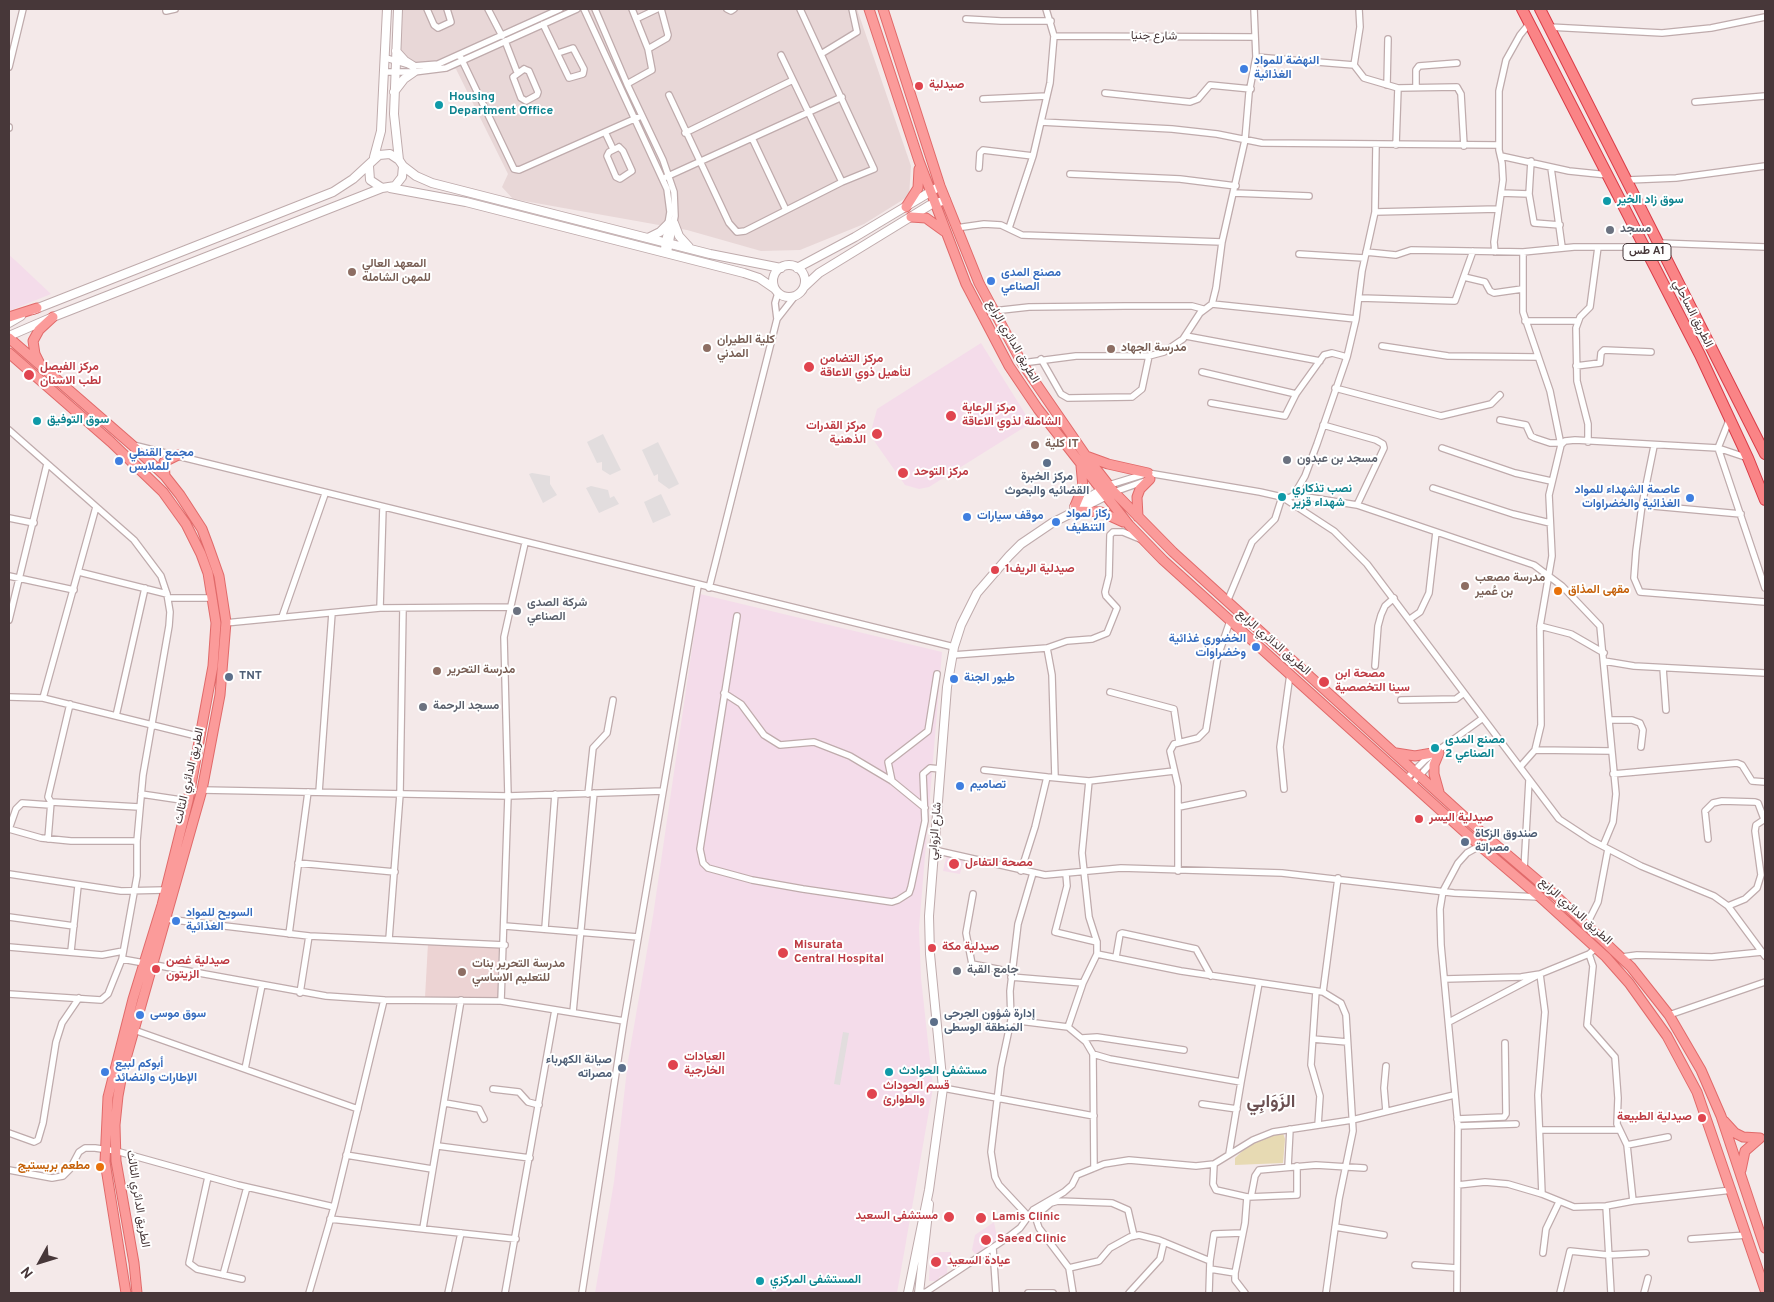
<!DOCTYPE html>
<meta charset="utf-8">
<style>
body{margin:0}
#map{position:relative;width:1774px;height:1302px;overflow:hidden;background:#f4e9e9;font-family:Overpass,sans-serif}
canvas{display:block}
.frame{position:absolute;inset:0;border:10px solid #473739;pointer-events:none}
.north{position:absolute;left:15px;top:1237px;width:50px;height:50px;-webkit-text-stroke:4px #fff;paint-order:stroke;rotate:231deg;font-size:14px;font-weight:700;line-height:20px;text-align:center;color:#473739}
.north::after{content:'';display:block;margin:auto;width:18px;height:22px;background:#473739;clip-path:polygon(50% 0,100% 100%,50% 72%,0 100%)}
</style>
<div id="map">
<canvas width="1774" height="1302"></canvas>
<div class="frame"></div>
<div class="north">N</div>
</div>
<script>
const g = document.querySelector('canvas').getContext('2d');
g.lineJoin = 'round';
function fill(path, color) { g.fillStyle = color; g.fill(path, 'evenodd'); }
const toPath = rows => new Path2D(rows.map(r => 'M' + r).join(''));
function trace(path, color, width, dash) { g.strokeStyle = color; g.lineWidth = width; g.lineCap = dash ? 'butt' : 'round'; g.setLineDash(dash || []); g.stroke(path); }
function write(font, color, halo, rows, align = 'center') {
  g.font = font + ' Overpass,Vazirmatn,sans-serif'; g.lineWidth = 4; g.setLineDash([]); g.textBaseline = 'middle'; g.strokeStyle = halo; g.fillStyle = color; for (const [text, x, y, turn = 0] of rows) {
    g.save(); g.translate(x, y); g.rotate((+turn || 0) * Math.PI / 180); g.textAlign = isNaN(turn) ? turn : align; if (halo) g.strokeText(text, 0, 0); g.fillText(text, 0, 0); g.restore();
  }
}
const residential = toPath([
 [401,9,857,9,911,166,909,196,864,224,800,250,761,251,687,230,513,199,502,187,508,174,456,69,408,63,399,48]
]);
const education = toPath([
 [428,943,499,946,498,999,425,998]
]);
const medical = toPath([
 [9,255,16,261,51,294,9,311],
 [981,343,1031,423,929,487,919,489,905,485,870,435,877,409],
 [700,594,942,652,919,928,921,978,933,1088,897,1293,595,1293,614,1182,628,1061,653,916],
 [947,854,964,857,960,874,943,871],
 [994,1222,998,1242,976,1255,972,1250,975,1235],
 [940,1252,951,1252,951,1257,948,1257,947,1274,939,1277,939,1281,929,1281,930,1257,933,1254]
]);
const green = toPath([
 [1283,1133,1285,1139,1283,1163,1235,1165,1235,1158,1252,1142,1271,1134]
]);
const parking = toPath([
 [603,434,621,470,610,475,602,470,602,462,597,463,587,442],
 [658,442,679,484,669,489,658,481,658,474,654,476,642,450],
 [532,473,550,476,550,484,557,495,543,503,529,474],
 [591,486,608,490,610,498,614,496,619,504,599,513,586,488],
 [661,494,671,515,653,523,644,502],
 [843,1032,849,1033,840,1085,834,1084]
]);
const minor = toPath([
 [427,9,434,25,438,28,451,22,447,9],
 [488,9,502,36],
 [584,9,667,189,670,212,663,253],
 [595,9,627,84,663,160,674,192,675,216,668,254],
 [632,9,648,49,667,38,668,35,661,9],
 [727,9,731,11,734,9],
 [166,11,175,9],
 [636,19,657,9],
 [966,19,1001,21,1051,21],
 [543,24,569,78,583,74,584,69,573,48,558,53],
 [1549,27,1662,33,1711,28,1765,17],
 [1054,36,1254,37],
 [505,41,517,72],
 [821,54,857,32,852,9],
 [781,55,842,182],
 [460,56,514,169,519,170,641,116],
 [1256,57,1354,65,1364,78,1398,88,1457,87,1461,94,1464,146],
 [386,58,413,66,438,64,560,9],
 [1354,65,1360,27,1359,9],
 [9,67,23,9],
 [524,69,529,71,538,92,537,95,526,101,521,98,513,77,524,69],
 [385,72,414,72,446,68,577,9],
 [627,84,652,70,648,49],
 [1387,85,1388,39],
 [1416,87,1416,70,1419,66,1457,63],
 [1105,93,1190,102,1198,99,1210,85,1251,89],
 [669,95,729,223,737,232,745,231,842,182,874,169,800,9],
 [983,99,1047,96],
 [1695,102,1765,96],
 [1041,122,1172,129,1217,134,1262,143,1499,145],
 [9,127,9,128],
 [605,132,613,149],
 [685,133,793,80],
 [752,138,786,210],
 [1396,145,1398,88],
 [619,147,623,151,632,171,620,179,616,177,607,156,609,152,619,147],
 [1501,156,1569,171,1608,175],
 [1531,161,1529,194,1534,223,1560,225],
 [979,168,980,153,983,150,1033,156],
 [1551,168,1562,247],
 [1070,174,1180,179,1236,186],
 [666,177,842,97],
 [1628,180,1676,178,1765,166],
 [1234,193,1309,196],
 [1501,193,1529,194],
 [1375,212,1498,209],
 [956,228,984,224,1001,225,1022,235,1222,242],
 [1009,228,1033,156,1050,83,1054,36,1046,9],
 [1659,243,1765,247],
 [1366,252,1396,255,1411,250,1523,252,1574,247,1644,247],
 [1495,252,1494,242,1503,180,1502,163,1499,150,1499,91,1506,60,1520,35,1529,24],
 [1299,254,1364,258],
 [1464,277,1485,282,1490,291,1494,293,1522,289],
 [1360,298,1455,301,1473,251],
 [1212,304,1356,319],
 [993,311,1029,307,1125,306,1192,306,1203,309],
 [777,319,775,303,778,293],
 [1525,321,1578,321],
 [1186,336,1320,361],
 [1382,346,1448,356,1537,357],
 [1041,359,1061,394,1068,398,1132,397,1142,389,1149,356],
 [1022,363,1076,356,1149,356,1164,352,1183,339,1200,313,1212,304,1216,288,1222,242,1245,140,1249,93,1256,57,1254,9],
 [1576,366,1600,363,1601,353,1604,350,1651,352],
 [1202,372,1296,394],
 [1335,388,1441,416,1491,404,1500,395],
 [1211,403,1285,416,1296,394,1324,355,1332,353,1347,357],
 [1730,418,1718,448,1765,588],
 [1500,420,1526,425,1531,436,1535,438,1550,443,1560,443],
 [1323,425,1376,440,1383,444,1384,448,1357,505],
 [9,430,134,540,161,576,167,594,170,612,169,626,143,775,137,841,137,876,122,959],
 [1588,442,1588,424,1577,381,1576,328,1580,317,1590,307,1598,247],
 [133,445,954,647],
 [1561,445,1565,441,1575,440,1718,448,1748,458],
 [1654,446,1642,505,1636,551,1634,578,1640,592,1765,602],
 [1442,448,1515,473,1551,481],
 [1109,485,1148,473,1260,492,1282,497,1334,531,1367,564,1559,819,1591,840,1641,866,1714,896,1728,906,1765,956],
 [1433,488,1513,514,1550,523],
 [1114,492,1148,480],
 [1294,495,1305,476,1317,444,1347,357,1356,319,1362,271,1375,212,1376,145],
 [1642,505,1741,514],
 [9,518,34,523],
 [79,572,167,594],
 [9,576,74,590],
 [709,588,777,319,795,296],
 [168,598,212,598],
 [1227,602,1252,542,1275,519,1282,497,1289,498,1294,495,1357,505,1534,565,1562,586,1600,626,1616,794,1613,822,1603,846],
 [380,608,383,507],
 [737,616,700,849,703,863,708,868,752,880,803,889,892,902,898,900,909,893,911,887,925,821,923,774,930,768,941,769],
 [282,617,325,494],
 [1410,619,1420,612,1429,593,1436,532],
 [9,620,47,464],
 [225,623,380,608,509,607],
 [1540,626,1571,634,1604,653],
 [1047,648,1067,641,1092,639,1107,633,1117,608,1106,596,1105,592,1109,576,1110,535,1113,532,1123,532,1140,539],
 [953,655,1047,648,1052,675,1055,777],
 [1604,661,1634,666,1765,673],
 [1375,666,1378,626,1381,615,1385,606,1394,598],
 [1663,668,1666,710],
 [1110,692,1174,709,1179,742],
 [724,693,741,704,764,735,780,745,814,742,850,756,892,781,925,808],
 [9,697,43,698,201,737],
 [43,698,96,507],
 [1401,700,1456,699,1464,693],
 [116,716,145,588],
 [1610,720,1632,720,1640,723,1643,730,1641,747],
 [1535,750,1611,751],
 [1520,767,1535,750,1541,725,1540,626,1552,556,1549,495,1561,445,1550,391,1523,312,1523,252],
 [984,770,1047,777],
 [1174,771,1089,781,1082,853,1089,917,1097,942,1097,954,1181,971,1323,992,1341,1003,1346,1015,1353,1131,1339,1199,1326,1293],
 [1613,774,1737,763,1742,765,1752,781,1765,782],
 [1406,779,1425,760,1483,718],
 [892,781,888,762,928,731,937,674],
 [1412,784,1435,759],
 [1284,789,1280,747,1290,674],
 [202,790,508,796,663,791],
 [319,792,332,613],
 [141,794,188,801],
 [588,794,593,748,607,733,613,700],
 [51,802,139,807],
 [1179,807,1243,794],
 [9,829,41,838,71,841,137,841],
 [9,829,16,809,22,803,50,805],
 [48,839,51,802,48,797,70,704],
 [1708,839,1705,811,1713,803,1722,801,1755,802,1758,803,1764,819],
 [934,850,1045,875,1121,868,1282,873,1454,893,1539,897],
 [298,863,395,872],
 [1524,870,1529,780],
 [1021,871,1035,827,1047,777,1089,781],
 [1178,871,1178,786,1170,751,1174,744,1198,738,1206,730,1218,656,1230,621],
 [9,874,121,891,165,890],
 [1066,874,1067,886,1055,932,1097,942],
 [973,894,966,933,972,964,1012,972],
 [1728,906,1745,899,1757,888,1761,875,1755,831,1756,825,1765,819],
 [9,917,74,926],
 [166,919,309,936,505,945],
 [1587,924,1598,902,1608,849],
 [505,926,638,937],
 [545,928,555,794],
 [289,934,308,792],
 [389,939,400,794,403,608],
 [9,947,102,955,123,951],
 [71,951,78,886],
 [1589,954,1593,966,1587,1025,1615,1057,1618,1098,1617,1124,1627,1145,1633,1201],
 [1116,957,1120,934,1122,933,1196,949,1211,976],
 [1622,957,1637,955,1712,957,1762,952],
 [1011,977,1083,983],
 [1445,979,1521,977,1540,974,1589,954,1596,948],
 [1316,991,1311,1065,1320,1096,1318,1125],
 [1323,992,1338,878],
 [300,993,309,936],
 [9,994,101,1000,108,994,122,959,326,996,384,1000,501,1001,624,1021],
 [501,1001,508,796,504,637,525,543],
 [573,1012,594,793],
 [1669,1015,1765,982],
 [1011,1020,1068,1027,1086,1042,1093,1054,1110,1059,1241,1082,1229,1154],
 [1449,1022,1540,974,1545,1012,1538,1095,1542,1194],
 [1068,1027,1083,983,1097,954],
 [134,1030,358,1109],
 [1082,1038,1097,1037,1184,1050],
 [1313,1039,1347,1042],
 [1093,1054,1094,1168],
 [1386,1066,1384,1088,1386,1111],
 [245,1069,262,985],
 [1241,1082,1259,983],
 [943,1088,1094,1116],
 [493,1089,519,1092,528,1102,539,1105],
 [445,1103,479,1109,484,1119],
 [1202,1104,1237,1109],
 [1457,1119,1504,1117,1506,1114,1505,1043],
 [1458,1126,1516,1124],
 [1540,1130,1619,1130],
 [9,1133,34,1142,38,1140,43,1123,56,1042,62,1023,79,998],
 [1627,1145,1668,1137],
 [438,1146,530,1158],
 [346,1155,432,1169],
 [1214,1164,1213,1184,1216,1190,1247,1197,1245,1223,1235,1273],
 [1288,1167,1290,1129],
 [9,1170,52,1178,63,1176,70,1169,79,1152,85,1148,95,1148,116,1151,238,1185,334,1207],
 [208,1177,189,1263,197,1269,242,1279],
 [1458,1185,1485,1182,1508,1184,1542,1194,1574,1207,1606,1206,1633,1201,1732,1190],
 [1248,1197,1297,1195,1297,1166],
 [1251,1197,1255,1176,1259,1170,1316,1165,1364,1168],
 [1606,1206,1611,1293],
 [1028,1216,999,1185,995,1177,991,1152,1001,1067,1011,1020,1010,991,1018,924,1033,873],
 [330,1219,516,1239],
 [1335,1227,1384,1235],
 [423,1228,461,1000],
 [1691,1239,1747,1235],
 [993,1248,996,1293],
 [1543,1253,1546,1229,1559,1202],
 [1210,1261,1214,1234,1242,1233],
 [1415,1265,1457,1268],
 [1069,1268,1099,1261,1110,1248,1130,1237,1139,1235,1159,1240,1210,1261,1209,1293],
 [1210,1269,1235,1273,1235,1280,1245,1293],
 [223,1275,247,1187],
 [309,1293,334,1207,384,1000],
 [448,1293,461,1233],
 [505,1293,555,1010],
 [582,1293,624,1021,698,586],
 [919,1293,926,1292,1007,1238,1020,1228,1033,1210,1064,1192,1072,1185,1077,1175,1104,1164,1129,1160,1196,1166,1214,1164,1253,1140,1273,1132,1352,1120,1454,1095],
 [1028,1293,1053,1293],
 [1073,1293,1069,1268,1039,1228,1036,1219,1038,1214,1051,1203,1058,1201,1112,1203,1128,1210,1134,1236],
 [1129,1293,1160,1259,1164,1242],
 [1457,1293,1458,1126,1441,945,1440,909,1443,891,1458,863,1467,853,1490,840],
 [1560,1293,1570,1251,1608,1255,1646,1253],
 [1644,1293,1648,1278]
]);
const tertiary = toPath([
 [398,9,394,114,399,160],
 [396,51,405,61,413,66],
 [394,92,404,79,414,72],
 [374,157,381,131,387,9],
 [403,166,416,176,432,183,710,254,781,268],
 [390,188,466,202,744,273,759,278,775,289],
 [674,223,679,236,689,247],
 [648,238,660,232,668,224],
 '773 281a16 16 0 1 1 32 0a16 16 0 1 1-32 0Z',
 [797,268,855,237,940,186],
 [804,287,819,273,930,205,946,200],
 [33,310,333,192,353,179,379,155,390,154,399,160,403,166,402,177,395,186,382,188,370,180,369,166],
 [9,323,21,316],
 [9,336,53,317,382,188],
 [1074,507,1105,488],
 [908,1293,929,1190,943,1088,930,954,929,916,947,687,954,647,961,625,977,593,1009,556,1021,544,1052,523,1111,493],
 [919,1293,929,1204]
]);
const primary = toPath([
 [869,9,919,161,966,284,1009,366,1038,409,1129,525,1163,560,1479,845,1540,897,1606,957,1629,983,1667,1036,1697,1092,1765,1290],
 [883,9,940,186,979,283,1022,363,1086,456,1114,492,1173,552,1490,840,1557,897,1631,967,1669,1015,1701,1070,1721,1116,1765,1248],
 [906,207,918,188,919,169],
 [911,217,926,218,944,231],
 [9,317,37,308],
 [9,338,132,445,165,476,180,495,202,529,208,545,219,576,226,622,220,695,202,790,123,1069,118,1096,115,1125,116,1161,134,1263,137,1293],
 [9,353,111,442,163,492,186,524,201,554,208,573,216,623,213,666,188,801,162,905,133,999,108,1097,105,1162,126,1293],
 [40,364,35,354,33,341,39,330,53,317],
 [1086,456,1108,464,1148,473],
 [165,476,164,462,178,455],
 [1075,506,1083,487,1081,466],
 [1078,511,1101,512,1123,522],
 [1138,517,1137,497,1140,489,1150,479],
 [1396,753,1415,756,1438,752],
 [1439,792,1434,774,1434,765,1439,753],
 [1724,1121,1735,1133,1743,1137,1760,1138],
 [1741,1170,1745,1151,1760,1138]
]);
const trunk = toPath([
 [1522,9,1700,355,1748,458,1765,500],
 [1540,9,1765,454]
]);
const markers = [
 [1244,69,5,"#3f7fe0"],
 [919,86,5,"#e0444e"],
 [439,105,5,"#0f9aa8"],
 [1607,201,5,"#0f9aa8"],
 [1610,230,5,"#6b7280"],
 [352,272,5,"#8d6e63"],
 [991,281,5,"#3f7fe0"],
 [707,348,5,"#8d6e63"],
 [1111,349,5,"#8d6e63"],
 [809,367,6,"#e0444e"],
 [29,375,6,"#e0444e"],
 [951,416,6,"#e0444e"],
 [37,421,5,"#0f9aa8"],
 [877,434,6,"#e0444e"],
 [1035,445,5,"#8d6e63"],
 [1287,460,5,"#6b7280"],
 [119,461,5,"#3f7fe0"],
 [1047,463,5,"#5c6f8a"],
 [903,473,6,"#e0444e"],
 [1282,497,5,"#0f9aa8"],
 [1690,498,5,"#3f7fe0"],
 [967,517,5,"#3f7fe0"],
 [1056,522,5,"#3f7fe0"],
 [995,570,5,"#e0444e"],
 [1465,586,5,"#8d6e63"],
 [1558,591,5,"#e8710a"],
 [517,611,5,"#6b7280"],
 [1256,647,5,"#3f7fe0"],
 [437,671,5,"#8d6e63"],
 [229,677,5,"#5c6f8a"],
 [954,679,5,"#3f7fe0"],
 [1324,682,6,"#e0444e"],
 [423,707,5,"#6b7280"],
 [1435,748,5,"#0f9aa8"],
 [960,786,5,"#3f7fe0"],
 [1419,819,5,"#e0444e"],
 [1465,842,5,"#5c6f8a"],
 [954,864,6,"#e0444e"],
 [176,921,5,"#3f7fe0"],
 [932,948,5,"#e0444e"],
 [783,953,6,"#e0444e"],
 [156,969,5,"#e0444e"],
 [957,971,5,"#6b7280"],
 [462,972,5,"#8d6e63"],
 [140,1015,5,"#3f7fe0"],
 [934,1022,5,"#5c6f8a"],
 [673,1065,6,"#e0444e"],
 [622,1068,5,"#5c6f8a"],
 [105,1072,5,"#3f7fe0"],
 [889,1072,5,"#0f9aa8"],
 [872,1094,6,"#e0444e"],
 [1702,1118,5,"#e0444e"],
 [100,1167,5,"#e8710a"],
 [949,1217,6,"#e0444e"],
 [981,1218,6,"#e0444e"],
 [986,1240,6,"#e0444e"],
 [936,1262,6,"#e0444e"],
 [760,1281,5,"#0f9aa8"]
];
const shields = [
 [1647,252,48]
];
const shieldNames = [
 ["طس A1",1647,252]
];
const streetNames = [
 ["شارع جنيا",1154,37,1],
 ["الطريق الساحلي",1692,314,63],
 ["الطريق الدائري الرابع",1012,342,60],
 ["الطريق الدائري الرابع",1273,643,41],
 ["الطريق الدائري الثالث",190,776,-77],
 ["شارع الزوابي",936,831,-85],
 ["الطريق الدائري الرابع",1575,912,42],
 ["الطريق الدائري الثالث",137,1199,81]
];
const shopNames = [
 ["النهضة للمواد",1254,62],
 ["الغذائية",1254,76],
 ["مصنع المدى",1001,274],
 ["الصناعي",1001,288],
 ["مجمع القنطي",129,454],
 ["للملابس",129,468],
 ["عاصمة الشهداء للمواد",1680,491,"right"],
 ["الغذائية والخضراوات",1680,505,"right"],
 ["ركاز لمواد",1066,515],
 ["التنظيف",1066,529],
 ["موقف سيارات",977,517],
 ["الخضوري غذائية",1246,640,"right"],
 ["وخضراوات",1246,654,"right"],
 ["طيور الجنة",964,679],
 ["تصاميم",970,786],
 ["السويح للمواد",186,914],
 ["الغذائية",186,928],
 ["سوق موسى",150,1015],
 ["أبوكم لبيع",115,1065],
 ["الإطارات والنضائد",115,1079]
];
const healthNames = [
 ["صيدلية",929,86],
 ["مركز التضامن",820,360],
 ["لتأهيل ذوي الاعاقة",820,374],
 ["مركز الفيصل",40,368],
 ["لطب الاسنان",40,382],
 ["مركز الرعاية",962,409],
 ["الشاملة لذوي الاعاقة",962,423],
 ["مركز القدرات",866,427,"right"],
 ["الذهنية",866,441,"right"],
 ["مركز التوحد",914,473],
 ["صيدلية الريف1",1005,570],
 ["مصحة ابن",1335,675],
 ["سينا التخصصية",1335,689],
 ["صيدلية اليسر",1429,819],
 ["مصحة التفاءل",965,864],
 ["Misurata",794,946],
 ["Central Hospital",794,960],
 ["صيدلية مكة",942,948],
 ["صيدلية غصن",166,962],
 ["الزيتون",166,976],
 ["العيادات",684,1058],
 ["الخارجية",684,1072],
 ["قسم الحوداث",883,1087],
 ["والطوارئ",883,1101],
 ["صيدلية الطبيعة",1692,1118,"right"],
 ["مستشفى السعيد",938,1217,"right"],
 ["Lamis Clinic",992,1218],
 ["Saeed Clinic",997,1240],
 ["عيادة السعيد",947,1262]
];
const cultureNames = [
 ["Housing",449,98],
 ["Department Office",449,112],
 ["سوق زاد الخير",1617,201],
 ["سوق التوفيق",47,421],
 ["نصب تذكاري",1292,490],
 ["شهداء قزير",1292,504],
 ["مصنع المدى",1445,741],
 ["الصناعي 2",1445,755],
 ["مستشفى الحوادث",899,1072],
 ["المستشفى المركزي",770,1281]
];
const worshipNames = [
 ["مسجد",1620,230],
 ["مسجد بن عبدون",1297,460],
 ["شركة الصدى",527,604],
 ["الصناعي",527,618],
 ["مسجد الرحمة",433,707],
 ["جامع القبة",967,971]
];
const educationNames = [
 ["المعهد العالي",362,265],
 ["للمهن الشامله",362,279],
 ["كلية الطيران",717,341],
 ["المدني",717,355],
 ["مدرسة الجهاد",1121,349],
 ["كلية IT",1045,445],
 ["مدرسة مصعب",1475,579],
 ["بن عُمير",1475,593],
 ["مدرسة التحرير",447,671],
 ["مدرسة التحرير بنات",472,965],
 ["للتعليم الاساسي",472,979]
];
const serviceNames = [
 ["مركز الخبرة",1047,478,"center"],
 ["القضائيه والبحوث",1047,492,"center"],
 ["TNT",239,677],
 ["صندوق الزكاة",1475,835],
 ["مصراتة",1475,849],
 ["إدارة شؤون الجرحى",944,1015],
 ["المنطقة الوسطى",944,1029],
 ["صيانة الكهرباء",612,1061,"right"],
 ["مصراته",612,1075,"right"]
];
const foodNames = [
 ["مقهى المذاق",1568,591],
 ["مطعم بريستيج",90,1167,"right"]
];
const districtNames = [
 ["الزَوَابِي",1271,1103]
];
fill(residential, '#e8d7d7');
fill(education, '#ecd3d3');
fill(medical, '#f4dcea');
fill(green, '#e7dab3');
fill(parking, '#e2ddde');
trace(minor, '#bfabac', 8);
trace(tertiary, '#bfabac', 10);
trace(primary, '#e16a6a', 11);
trace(trunk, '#da3d48', 12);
trace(minor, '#fff', 5.5);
trace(tertiary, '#fff', 8);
trace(primary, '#fb9b9a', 9);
trace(trunk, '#fa8486', 10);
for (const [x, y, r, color] of markers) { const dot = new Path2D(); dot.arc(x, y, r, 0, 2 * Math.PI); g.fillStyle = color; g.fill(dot); trace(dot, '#fff', 2); }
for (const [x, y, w] of shields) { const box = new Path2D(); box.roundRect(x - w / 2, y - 8.5, w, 17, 4); g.fillStyle = '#fff'; g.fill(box); trace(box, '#473739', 1); }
write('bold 11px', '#473739', null, shieldNames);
write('12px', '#473739', '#fff', streetNames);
write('bold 12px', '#366cbe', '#fff', shopNames, 'left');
write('bold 12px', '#be3a42', '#fff', healthNames, 'left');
write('bold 12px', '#0d838f', '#fff', cultureNames, 'left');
write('bold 12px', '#5b616d', '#fff', worshipNames, 'left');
write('bold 12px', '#785e54', '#fff', educationNames, 'left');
write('bold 12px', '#4e5e75', '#fff', serviceNames, 'left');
write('bold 12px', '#c56008', '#fff', foodNames, 'left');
write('bold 18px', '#6a4f51', '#fff', districtNames);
</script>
